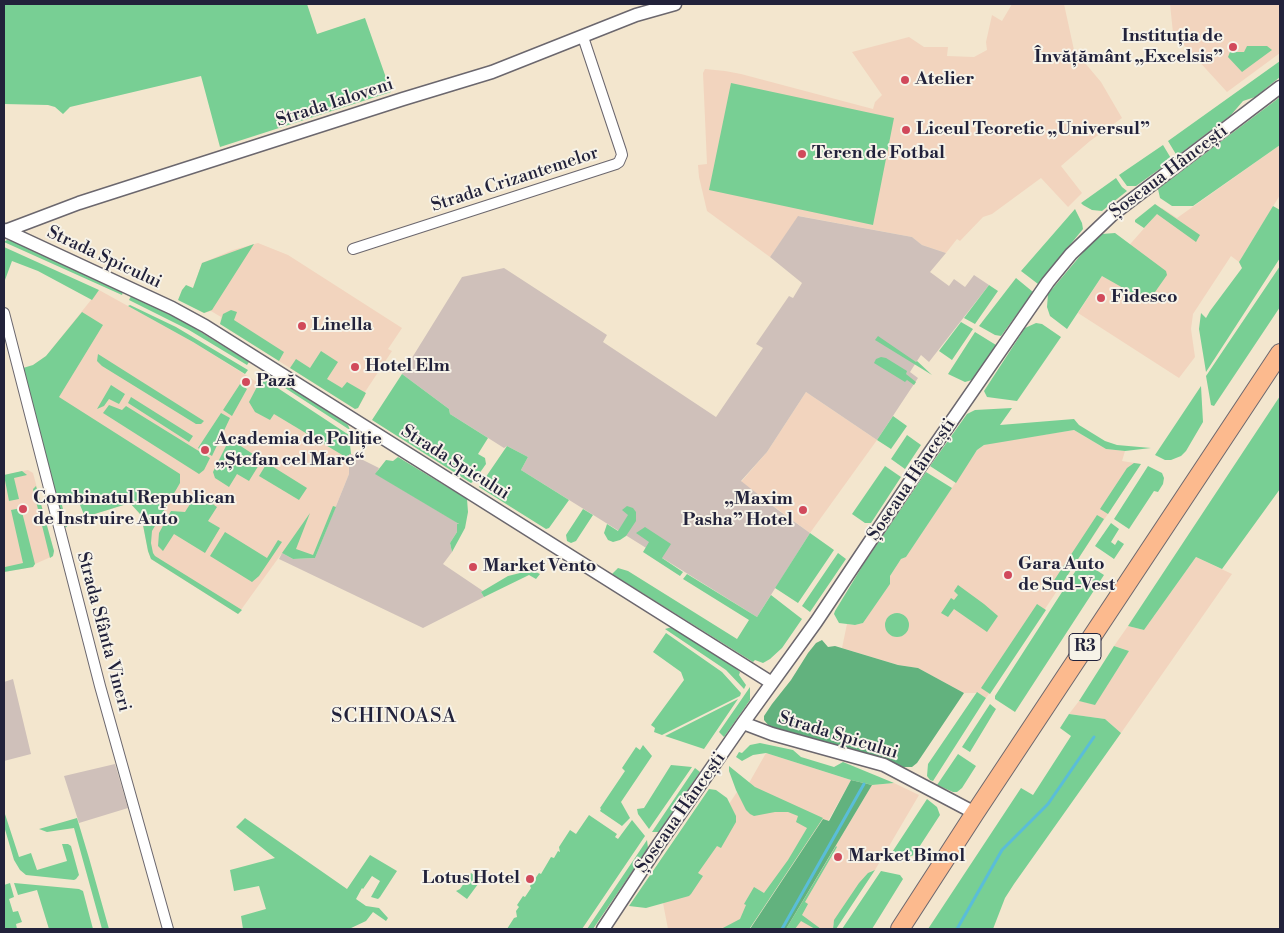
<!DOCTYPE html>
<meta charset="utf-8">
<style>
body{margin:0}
#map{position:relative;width:1284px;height:933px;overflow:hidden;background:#f3e6ce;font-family:"Libre Bodoni",serif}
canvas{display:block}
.frame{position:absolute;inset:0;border:5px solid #22223b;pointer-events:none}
</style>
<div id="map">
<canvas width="1284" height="933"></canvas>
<div class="frame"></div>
</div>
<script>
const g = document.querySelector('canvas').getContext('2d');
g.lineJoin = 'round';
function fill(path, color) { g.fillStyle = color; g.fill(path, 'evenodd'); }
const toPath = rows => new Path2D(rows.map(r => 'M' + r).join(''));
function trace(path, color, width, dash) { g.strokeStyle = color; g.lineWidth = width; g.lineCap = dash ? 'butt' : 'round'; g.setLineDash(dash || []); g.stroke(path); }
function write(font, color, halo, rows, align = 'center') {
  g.font = font + ' "Libre Bodoni",serif'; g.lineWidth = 4; g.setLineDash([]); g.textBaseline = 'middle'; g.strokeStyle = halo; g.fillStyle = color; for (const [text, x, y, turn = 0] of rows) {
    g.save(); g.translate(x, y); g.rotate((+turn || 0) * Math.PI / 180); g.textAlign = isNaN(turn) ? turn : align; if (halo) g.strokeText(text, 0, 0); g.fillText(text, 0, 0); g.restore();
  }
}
const built = toPath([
 [1012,4,1064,4,1074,50,1101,82,1122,118,1090,141,1061,166,1082,193,1068,207,1041,178,992,214,983,217,960,241,957,239,946,253,922,245,912,237,799,216,770,257,707,211,699,177,698,165,707,164,703,73,705,69,725,71,741,74,873,109,875,102,882,95,852,52,909,37,924,47,948,47,947,56,974,57,987,50,986,42,992,15,1002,21],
 [1170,4,1280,4,1280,53,1227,92,1173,33],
 [1280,145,1280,195,1239,262,1231,256,1193,314,1191,329,1195,357,1179,378,1078,313,1102,276,1162,208,1177,218],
 [258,243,288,255,402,328,388,349,392,351,365,392,365,396,358,408,355,409,220,324,221,317,211,311,204,313,187,304,202,263,233,250],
 [99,290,193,342,348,439,349,474,315,558,282,553,238,614,151,559,148,551,142,520,140,514,130,503,85,517,33,365,46,356],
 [806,392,877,440,810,533,741,482,767,452],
 [1074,430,1106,449,1125,451,1122,461,1141,464,986,698,977,693,964,693,918,668,898,665,842,648,847,624,855,625,863,623,866,618,890,584,890,576,901,559,906,557,977,450,984,445,991,443],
 [28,470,33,473,54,551,53,556,35,564,33,567,4,572,4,475],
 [1196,557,1232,574,1121,733,1105,719,1069,714,1079,701,1095,704,1129,651,1114,646,1128,626,1144,630],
 [766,753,851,780,828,821,823,819,750,928,668,929,663,903,745,780,749,783],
 [894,783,919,795,875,870,871,871,833,924,833,929,786,929,872,785]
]);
const industrial = toPath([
 [798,216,912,237,922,245,946,253,930,272,949,286,954,279,965,287,974,275,989,285,929,362,921,355,917,361,910,372,918,378,877,440,806,392,767,452,741,481,778,510,810,533,757,617,521,470,528,457,507,446,504,448,450,414,449,409,402,374,462,277,504,268,607,335,603,342,716,417,763,348,756,344,789,296,793,298,802,283,770,257],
 [349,453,379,468,376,474,458,523,457,532,450,543,452,552,443,564,483,591,481,592,484,597,423,628,279,559,282,553,293,559,315,558,349,474],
 [13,679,31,754,4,761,4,682],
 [115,764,128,808,79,823,64,776]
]);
const green = toPath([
 [4,4,307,4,317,34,365,18,391,92,220,147,201,76,70,107,63,114,55,107,48,105,4,104],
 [1247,46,1267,46,1272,50,1242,72,1228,57,1230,52,1244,52],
 [1280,61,1280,77,1255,97,1243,101,1231,115,1177,156,1168,141],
 [731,83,894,118,873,225,709,190],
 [1280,97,1280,145,1193,206,1172,206,1160,198,1158,189],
 [1163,145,1172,160,1136,186,1127,186,1119,175],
 [1116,178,1122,187,1127,191,1102,211,1092,210,1083,205,1081,203],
 [1155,204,1200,235,1196,242,1157,214,1144,228,1135,222,1135,220],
 [1273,206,1280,210,1280,258,1206,372,1199,329,1201,313,1206,318,1210,311,1242,268,1239,262],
 [1075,209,1082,223,1083,229,1038,284,1021,271],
 [1115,233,1166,271,1167,275,1148,302,1102,276,1067,329,1050,316,1047,307,1048,294,1085,250,1102,234],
 [7,240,16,242,123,292,122,295,4,242],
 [254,244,212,310,204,313,178,300,182,290,186,285,193,288,202,263],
 [4,247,99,290,92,300,38,271,12,261,5,280,4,279],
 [1280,266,1280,307,1214,406,1211,405,1206,376],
 [1016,278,1033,292,1001,336,995,335,979,326],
 [989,285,998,291,975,324,964,318],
 [131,296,183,321,249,362,247,365,189,330,129,300],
 [130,305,176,327,248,370,245,374,193,342,128,306],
 [231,310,237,312,234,320,284,352,279,361,220,324,223,314],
 [82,312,103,325,59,397,180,474,180,483,152,531,151,543,153,553,155,556,242,610,238,614,151,559,148,551,142,520,140,514,130,503,85,517,78,500,62,505,67,527,62,528,23,368,33,365,46,356],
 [961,322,973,329,952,360,939,351],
 [1036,323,1042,324,1061,337,1017,401,987,397,984,391,1025,328],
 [975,332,996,345,972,380,965,382,948,374],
 [878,336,916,362,917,361,932,375,875,340],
 [321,351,338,362,327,379,342,388,347,382,366,393,358,408,355,409,290,368,296,359,310,368],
 [98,354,204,421,201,424,196,424,102,366,97,361],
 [881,357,886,358,907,371,906,374,916,382,914,385,907,380,905,382,874,363,876,359],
 [402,374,449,409,450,414,488,438,478,454,485,458,486,464,474,481,471,483,372,420],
 [271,375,344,422,348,425,350,430,268,377],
 [264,379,349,435,351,454,349,454,349,459,274,414,270,420,255,412,249,402,259,383],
 [240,384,247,389,232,416,223,410],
 [111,385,125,394,119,404,109,399,104,406,97,409],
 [1201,386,1203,422,1186,451,1181,456,1171,460,1165,460,1155,455],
 [1280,396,1280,489,1222,569,1196,557,1144,630,1128,626],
 [131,397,193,436,189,442,128,403],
 [109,405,122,410,126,406,210,458,204,470,199,474,103,413],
 [1012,408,1000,425,1074,419,1079,425,1105,441,1117,445,1151,448,1125,451,1106,449,1074,430,984,445,977,450,956,483,930,466,967,414,975,410],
 [221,413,230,418,212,456,198,448],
 [893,416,907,426,891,449,877,440],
 [907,435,921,445,905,469,891,459],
 [233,441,262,460,249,481,237,474,229,487,215,478,213,472,228,442],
 [507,446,528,457,521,470,569,500,549,528,546,529,479,487],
 [398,457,467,499,468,512,465,528,452,552,450,543,457,532,457,524,459,524,375,474,386,460,393,461],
 [267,463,307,488,299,500,259,476],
 [1134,463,1141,464,1108,514,1100,509,1127,468],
 [885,466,901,477,871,523,865,523,852,514],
 [1148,466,1162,473,1164,478,1163,484,1158,492,1154,491,1129,529,1114,519],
 [22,471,27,475,14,478,19,499,9,501,4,475],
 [926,472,952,488,906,557,901,559,890,576,890,584,863,623,855,625,839,623,834,614,835,611,863,565],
 [36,486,54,551,53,556,50,558,33,489],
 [197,493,217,507,208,521,220,528,205,553,174,534,163,551,158,546,159,533,171,511,185,512],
 [333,506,336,507,315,558,293,559,282,553,310,513,296,549,313,555],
 [627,506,633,508,636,512,636,521,626,536,620,540,613,542,608,540,604,533,607,524,618,531,628,515,622,510],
 [21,508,35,564,33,567,4,572,4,565,5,567,23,563,11,510],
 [583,509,593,515,576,541,571,543,567,541,566,535],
 [1097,515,1104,519,1058,590,1051,585],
 [1111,523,1119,529,1111,542,1115,545,1118,540,1124,544,1114,559,1095,546],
 [645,527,671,544,662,558,683,572,680,576,643,552,649,542,636,533],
 [225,532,267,558,278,540,282,542,259,576,252,582,210,556],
 [810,533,834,550,798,603,775,588],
 [838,553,846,559,810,612,802,606],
 [1082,561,1104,575,1015,712,995,699,995,696],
 [618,568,628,571,737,639,749,620,683,579,687,574,757,617,771,595,802,619,782,648,770,659,763,663,755,660,753,662,612,574],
 [532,570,540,574,536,579,529,575,484,597,481,592,508,576],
 [958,585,984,604,998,616,987,632,954,609,948,617,941,613,951,598,954,600,958,595,954,591],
 [1037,604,1046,610,990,694,981,688],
 '885 625a12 12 0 1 1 24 0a12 12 0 1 1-24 0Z',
 [672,627,732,665,740,672,739,675,746,685,744,689,726,670,665,629],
 [666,633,722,672,741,693,740,696,662,735,654,732,655,728,651,725,684,680,681,672,653,652],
 [1114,646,1129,651,1095,705,1079,701],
 [750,687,750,700,724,737,719,732],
 [977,692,986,698,933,781,930,780,927,776,928,764],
 [738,699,704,749,665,736],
 [990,704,996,709,970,752,962,747],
 [1069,714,1105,719,1121,733,1014,884,1005,898,993,929,928,929,1021,788,1033,795,1071,736,1060,728],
 [760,743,793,750,801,757,834,767,843,762,894,783,872,785,851,780,766,753,753,755,742,761,736,757,739,752,742,753,750,745],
 [643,745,652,756,621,802,630,818,622,826,600,811,601,809,600,808,625,771,622,768,636,747,640,750],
 [958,754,976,766,962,788,957,792,953,792,937,785],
 [671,765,692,767,649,829,638,814,637,809,644,808],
 [729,766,755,787,823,818,750,928,745,929,721,929,740,919,746,905,744,904,754,887,764,893,788,860,807,828,796,822,798,816,788,812,775,812,754,816,750,814,746,810,736,790,729,771],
 [695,768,700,772,659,832,652,832],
 [709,789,716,790,727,798,736,816,736,822,721,848,717,846,698,873,703,876,691,894,689,896,646,908,629,906],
 [927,799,937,807,940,815,914,855,896,861,887,860],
 [4,811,19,857,31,853,37,870,67,861,62,844,68,844,71,846,79,875,76,879,74,880,26,875,20,870,14,860,4,826],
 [589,815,617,834,615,837,618,839,632,820,645,836,582,929,507,929,514,918,517,917,516,911,519,907,517,905,523,896,525,897,531,888,530,886,539,873,541,874,551,857,554,858,558,851,560,852,559,847,570,830,576,834],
 [77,818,89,858,109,929,102,929,74,828,47,832,39,829],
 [245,818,347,889,370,855,397,871,380,897,378,899,371,897,380,881,372,876,363,889,362,888,356,899,366,906,379,908,388,918,386,921,373,912,366,921,349,929,243,929,241,916,266,909,259,886,234,891,230,870,275,858,236,827],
 [647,840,648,848,593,929,587,929],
 [836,846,837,847,805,902,808,904,802,915,821,929,815,929,801,921,795,929,786,929],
 [875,870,836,929,833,929,834,920,859,883,868,873],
 [881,871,900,875,903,879,872,929,842,929],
 [471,873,481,880,467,899,456,891,460,889],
 [10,883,14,897,9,899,13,912,18,911,22,922,16,924,17,929,4,929,4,885],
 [14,883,79,889,83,891,93,929,49,929,37,890,18,895]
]);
const forest = toPath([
 [822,640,828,647,835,646,898,665,918,668,964,693,917,763,912,767,903,767,865,753,780,730,769,726,764,720,764,716,772,704,791,680,808,653,816,643],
 [851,780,872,785,786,929,750,929,823,819,829,821]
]);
const stream = toPath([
 [782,929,864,784],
 [957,929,1002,850,1048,804,1094,737]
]);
const minor = toPath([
 [353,249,616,164,619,162,622,155,621,151,583,37],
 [4,313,100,686,168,929]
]);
const tertiary = toPath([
 [4,230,172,308,205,326,772,683],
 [5,231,79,203,403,99,492,72,636,15,675,4],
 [743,723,772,734,884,765,975,813],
 [603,929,659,844,743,723,816,622,922,464,1048,282,1071,254,1113,214,1280,87]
]);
const trunk = toPath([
 [900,929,975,813,1280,353]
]);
const markers = [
 [1233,47,5,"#d1495b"],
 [905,80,5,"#d1495b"],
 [906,130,5,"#d1495b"],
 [802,154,5,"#d1495b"],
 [1101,298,5,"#d1495b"],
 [302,326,5,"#d1495b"],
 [355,367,5,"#d1495b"],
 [246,382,5,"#d1495b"],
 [205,450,5,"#d1495b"],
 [23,509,5,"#d1495b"],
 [803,510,5,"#d1495b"],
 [473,567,5,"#d1495b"],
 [1008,575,5,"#d1495b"],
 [838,857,5,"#d1495b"],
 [530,879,5,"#d1495b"]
];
const shields = [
 [1085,647,32]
];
const shieldNames = [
 ["R3",1085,647]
];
const poiNames = [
 ["Instituția de",1223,37,"right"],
 ["Învățământ „Excelsis”",1223,58,"right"],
 ["Atelier",915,80],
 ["Liceul Teoretic „Universul”",916,130],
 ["Teren de Fotbal",812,154],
 ["Fidesco",1111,298],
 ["Linella",312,326],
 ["Hotel Elm",365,367],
 ["Pază",256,382],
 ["Academia de Poliție",215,440],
 ["„Ștefan cel Mare“",215,461],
 ["Combinatul Republican",33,499],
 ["de Instruire Auto",33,520],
 ["„Maxim",793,500,"right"],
 ["Pasha” Hotel",793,521,"right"],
 ["Gara Auto",1018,565],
 ["de Sud-Vest",1018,586],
 ["Market Vento",483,567],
 ["Market Bimol",848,857],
 ["Lotus Hotel",520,879,"right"]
];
const streetNames = [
 ["Strada Ialoveni",335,103,-18],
 ["Șoseaua Hâncești",1169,172,-37],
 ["Strada Crizantemelor",515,180,-18],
 ["Strada Spicului",104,258,25],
 ["Strada Spicului",455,463,32],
 ["Șoseaua Hâncești",912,480,-56],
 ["Strada Sfânta Vineri",103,632,75],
 ["Strada Spicului",838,736,17],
 ["Șoseaua Hâncești",681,813,-55]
];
const quarterNames = [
 ["SCHINOASA",394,717]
];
fill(built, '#f2d4be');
fill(industrial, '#cfc0ba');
fill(green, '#78cf94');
fill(forest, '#62b27e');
trace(stream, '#5abdd8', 3);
trace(minor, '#6b676e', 12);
trace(tertiary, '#6b676e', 15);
trace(trunk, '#6b676e', 20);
trace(minor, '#fff', 10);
trace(tertiary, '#fff', 12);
trace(trunk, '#fcba8e', 18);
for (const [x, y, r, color] of markers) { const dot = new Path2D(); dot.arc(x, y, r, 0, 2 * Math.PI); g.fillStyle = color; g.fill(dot); trace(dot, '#f7f3e8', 2); }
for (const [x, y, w] of shields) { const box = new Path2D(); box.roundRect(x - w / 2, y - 13.5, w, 27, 4); g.fillStyle = '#f7f3e8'; g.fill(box); trace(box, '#22223b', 1); }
write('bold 16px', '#22223b', null, shieldNames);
write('bold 18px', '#22223b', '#f7f3e8', poiNames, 'left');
write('18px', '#22223b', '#f7f3e8', streetNames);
g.letterSpacing = '1px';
write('20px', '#22223b', '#f7f3e8', quarterNames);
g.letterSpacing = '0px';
</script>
